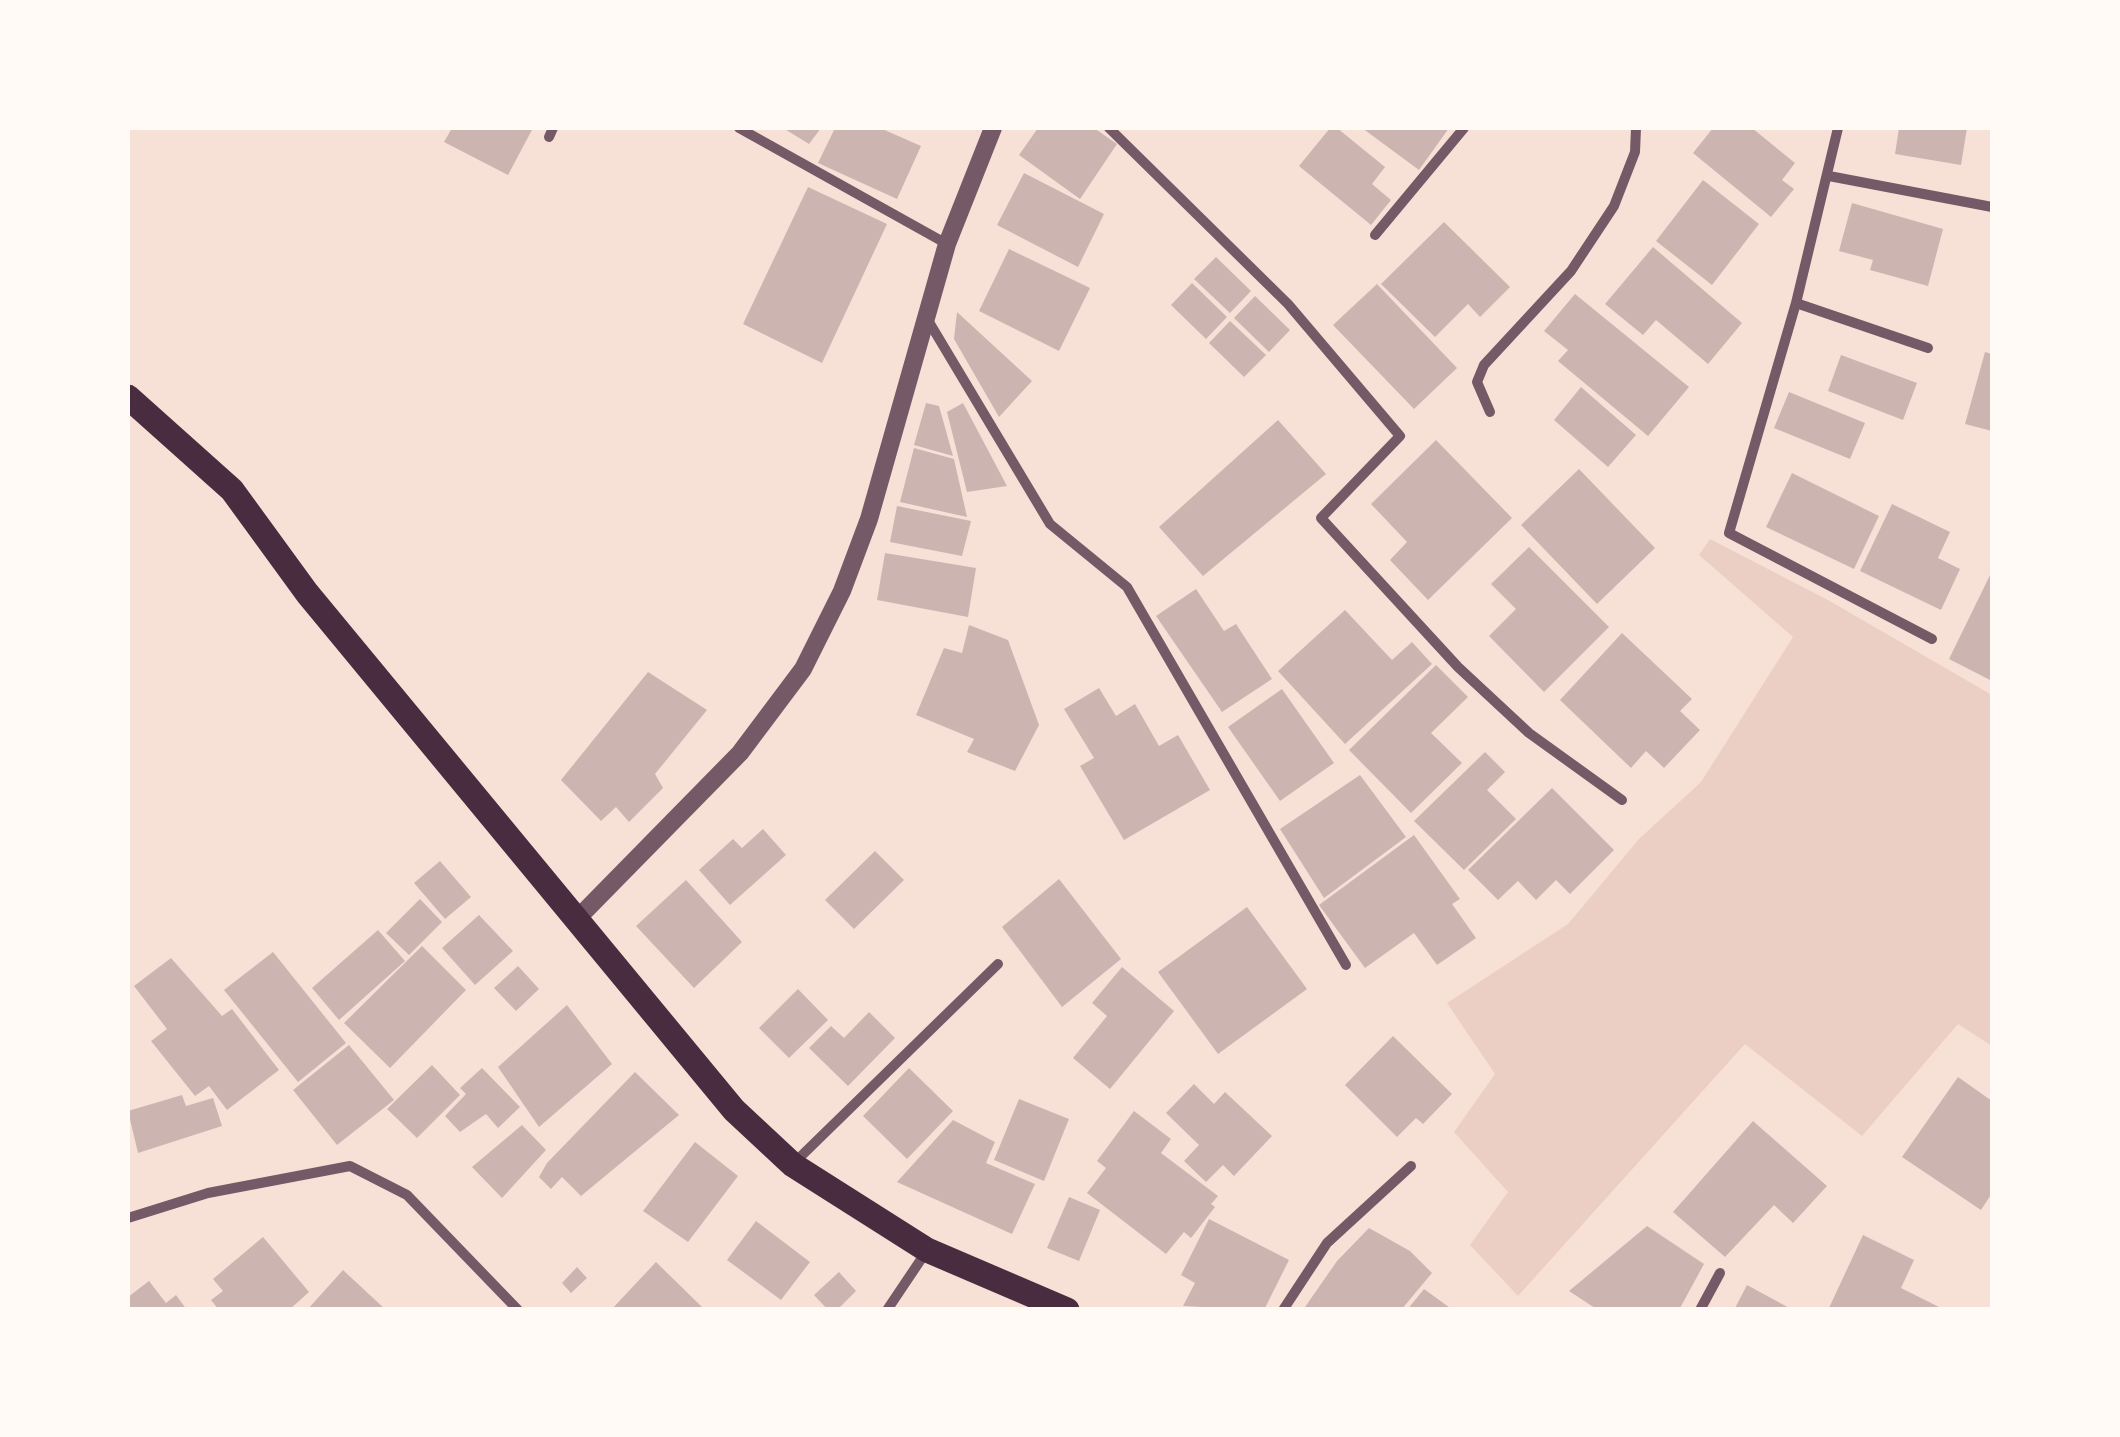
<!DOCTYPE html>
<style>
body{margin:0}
#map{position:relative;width:2120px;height:1437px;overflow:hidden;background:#f7e1d7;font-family:"Source Sans 3",sans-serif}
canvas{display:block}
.frame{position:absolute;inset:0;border:130px solid #fffaf5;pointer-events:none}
</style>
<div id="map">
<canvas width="2120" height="1437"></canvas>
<div class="frame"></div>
</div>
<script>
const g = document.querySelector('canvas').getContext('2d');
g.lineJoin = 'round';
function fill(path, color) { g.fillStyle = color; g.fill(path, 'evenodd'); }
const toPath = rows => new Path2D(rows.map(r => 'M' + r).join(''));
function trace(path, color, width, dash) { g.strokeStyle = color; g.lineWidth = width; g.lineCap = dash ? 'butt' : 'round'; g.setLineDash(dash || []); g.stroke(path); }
const green = toPath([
 [1710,539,1828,600,1992,695,1992,1046,1958,1024,1862,1136,1745,1044,1518,1296,1470,1245,1508,1192,1454,1132,1495,1074,1447,1003,1568,924,1639,839,1701,782,1793,637,1699,555]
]);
const building = toPath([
 [452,128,533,128,508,175,444,142],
 [783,128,821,128,809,144],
 [835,128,880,128,921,146,897,199,818,163],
 [1038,128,1094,128,1117,144,1080,199,1019,155],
 [1330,128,1337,128,1385,167,1372,184,1391,200,1371,225,1299,166],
 [1362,128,1449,128,1419,170],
 [1713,128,1752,128,1795,163,1782,180,1794,189,1771,217,1693,153],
 [1899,128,1967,128,1961,165,1895,154],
 [1024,173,1104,214,1078,267,997,225],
 [1703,180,1759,224,1712,285,1656,241],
 [808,187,887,224,822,363,743,324],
 [1852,203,1943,229,1928,286,1870,270,1873,260,1839,251],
 [1444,222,1510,287,1480,317,1468,304,1435,337,1381,284],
 [1653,247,1742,323,1708,364,1656,320,1643,335,1605,304],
 [1009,249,1090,288,1059,351,979,311],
 [1216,257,1251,291,1230,313,1194,279],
 [1192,283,1227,317,1206,339,1171,305],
 [1377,284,1457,368,1414,409,1333,325],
 [1575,294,1689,387,1648,436,1558,361,1568,350,1544,331],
 [1255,296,1290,330,1269,352,1234,318],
 [957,312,1032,381,999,417,954,339],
 [1230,321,1266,355,1244,377,1209,343],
 [1985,352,1992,354,1992,431,1965,424],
 [1841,355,1917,383,1903,420,1828,391],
 [1581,387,1636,435,1608,467,1554,420],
 [1789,392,1865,423,1850,459,1774,428],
 [926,403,939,406,953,456,914,445],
 [963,403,1007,486,967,492,947,412],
 [1278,420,1326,474,1203,576,1159,527],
 [1436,440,1512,518,1428,600,1390,560,1407,542,1371,504],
 [914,448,954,459,967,517,900,502],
 [1579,469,1655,548,1597,604,1521,525],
 [1792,473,1879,516,1854,569,1766,527],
 [1892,504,1950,532,1938,558,1960,569,1941,610,1860,571],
 [897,506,971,521,962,556,890,542],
 [1529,547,1609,627,1544,692,1489,636,1516,609,1491,584],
 [885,553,976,568,968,617,877,600],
 [1992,571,1992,681,1949,659],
 [1196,589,1224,631,1236,624,1272,679,1222,712,1156,616],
 [1345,610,1392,660,1412,642,1432,664,1345,744,1278,671],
 [969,625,1008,640,1039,725,1015,771,967,752,974,739,916,715,944,648,962,653],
 [1622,633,1692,699,1680,711,1700,730,1664,768,1646,751,1631,768,1560,700],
 [1436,665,1468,697,1431,733,1462,763,1411,813,1349,750],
 [648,672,707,710,655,774,663,788,629,822,616,807,601,821,561,780],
 [1099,688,1116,716,1135,704,1159,746,1178,735,1210,790,1124,840,1080,766,1094,758,1064,709],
 [1282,689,1334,763,1280,801,1228,727],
 [1485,752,1505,772,1487,790,1516,819,1464,870,1414,821],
 [1360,775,1406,837,1324,898,1280,829],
 [1552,788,1614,850,1570,894,1556,880,1536,900,1518,881,1498,900,1468,870],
 [763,829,786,855,730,905,699,870,733,839,742,848],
 [1414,835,1460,899,1452,904,1476,938,1437,965,1414,933,1365,968,1319,905],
 [875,851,904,880,854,929,825,900],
 [440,861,471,897,445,919,414,883],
 [1059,879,1121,959,1062,1007,1002,927],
 [686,880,742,942,694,988,636,926],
 [420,899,442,922,409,955,386,933],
 [1247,907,1307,989,1218,1054,1158,972],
 [479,915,513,951,475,985,442,948],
 [378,930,405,961,339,1020,312,988],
 [422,946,466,990,390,1068,344,1023],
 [273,952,346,1043,298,1082,224,990],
 [171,958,222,1016,232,1009,279,1070,227,1110,209,1086,195,1096,151,1041,167,1029,134,986],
 [518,966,539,989,516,1011,494,988],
 [1122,967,1174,1011,1110,1089,1073,1058,1107,1016,1092,1003],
 [798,989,828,1020,789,1058,759,1028],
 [567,1005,612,1064,539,1127,498,1067],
 [869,1012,895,1038,848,1086,809,1048,831,1026,844,1038],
 [1393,1036,1452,1094,1423,1124,1416,1118,1397,1137,1345,1085],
 [349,1045,394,1100,337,1145,293,1090],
 [432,1065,460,1095,417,1138,387,1109],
 [482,1068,520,1107,498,1128,486,1114,460,1132,445,1116,466,1094,460,1088],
 [909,1068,953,1111,907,1159,863,1116],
 [635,1072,679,1115,581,1196,562,1177,551,1189,539,1177,547,1163],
 [1958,1077,1992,1101,1992,1193,1981,1210,1902,1157],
 [1194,1084,1214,1104,1225,1092,1272,1136,1234,1176,1223,1165,1206,1182,1184,1161,1199,1145,1166,1113],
 [182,1095,186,1106,213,1098,222,1126,138,1153,128,1111],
 [1019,1099,1069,1119,1044,1181,994,1160],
 [1134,1111,1171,1139,1161,1153,1218,1196,1211,1204,1215,1207,1191,1238,1184,1232,1166,1254,1087,1193,1106,1168,1097,1161],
 [953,1120,995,1142,986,1163,1035,1184,1012,1234,897,1182],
 [1753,1121,1827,1186,1793,1223,1774,1205,1725,1257,1673,1212],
 [522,1125,546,1150,502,1198,472,1167],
 [695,1142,738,1176,688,1242,643,1211],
 [1069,1197,1100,1210,1079,1261,1047,1248],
 [1209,1219,1289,1260,1264,1310,1183,1306,1195,1283,1181,1275],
 [756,1221,810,1262,781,1300,727,1260],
 [1647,1226,1704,1264,1679,1310,1598,1310,1569,1291],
 [1369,1228,1410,1251,1432,1273,1401,1310,1308,1310,1305,1307,1337,1261],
 [1863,1235,1914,1260,1901,1288,1945,1310,1828,1310],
 [263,1237,309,1292,289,1310,219,1310,211,1300,223,1291,213,1279],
 [656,1262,702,1307,611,1310],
 [577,1267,587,1278,571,1293,562,1283],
 [343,1270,386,1310,307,1310],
 [839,1272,856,1291,837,1310,828,1310,814,1295],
 [149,1281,166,1303,176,1295,187,1310,128,1310,128,1297],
 [1747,1285,1793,1310,1734,1310],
 [1424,1289,1453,1310,1407,1310]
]);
const minor = toPath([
 [739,128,947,244],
 [1109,128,1288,304,1400,436,1321,518,1458,667,1529,733,1622,800],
 [1838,128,1796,303,1729,533,1932,639],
 [549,137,553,128],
 [1829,176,1992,207],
 [1375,235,1464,128],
 [1796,303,1928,348],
 [926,317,1050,524,1127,587,1346,965],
 [1490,412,1477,382,1484,365,1571,271,1614,206,1635,152,1636,128],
 [795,1162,998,964],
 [128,1218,208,1193,350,1166,407,1195,518,1310],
 [887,1310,926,1252],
 [1283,1310,1327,1243,1411,1166],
 [1700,1310,1720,1273]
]);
const tertiary = toPath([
 [577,919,740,753,803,669,842,591,869,519,947,244,993,128]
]);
const primary = toPath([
 [128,397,232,490,307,593,734,1110,793,1165,927,1250,1067,1310]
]);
fill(green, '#ebcfc5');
fill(building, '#ccb4b1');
trace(minor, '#755966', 10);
trace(tertiary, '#755966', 18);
trace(primary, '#4a2c40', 25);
</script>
